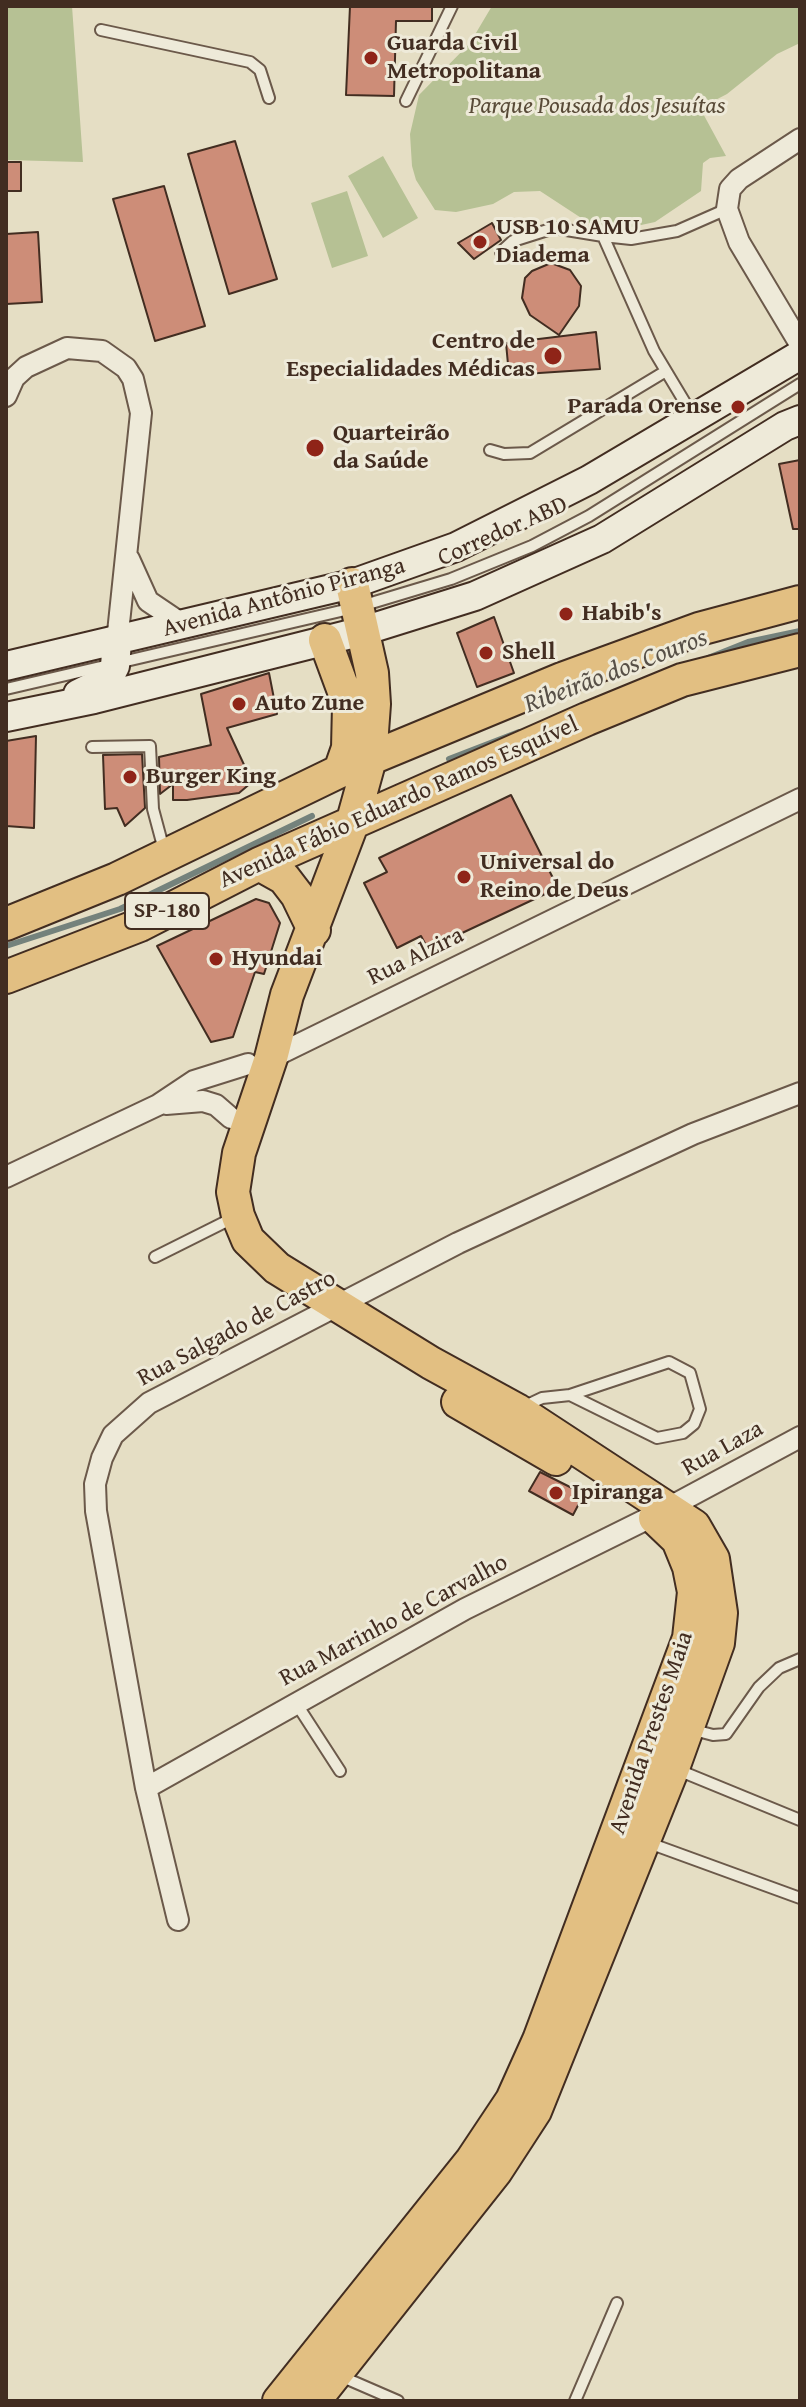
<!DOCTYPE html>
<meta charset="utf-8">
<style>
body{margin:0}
#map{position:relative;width:806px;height:2407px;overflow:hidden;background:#e5dec4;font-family:"Gentium Book Plus",serif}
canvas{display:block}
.frame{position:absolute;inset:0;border:8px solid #422d21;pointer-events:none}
</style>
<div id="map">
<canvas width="806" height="2407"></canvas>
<div class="frame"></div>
</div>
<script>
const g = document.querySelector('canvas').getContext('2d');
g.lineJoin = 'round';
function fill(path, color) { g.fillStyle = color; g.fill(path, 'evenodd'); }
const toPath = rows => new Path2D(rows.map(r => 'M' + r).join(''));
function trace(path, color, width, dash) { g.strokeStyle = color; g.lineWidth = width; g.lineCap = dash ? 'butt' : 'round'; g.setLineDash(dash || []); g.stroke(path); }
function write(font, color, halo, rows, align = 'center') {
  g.font = font + ' "Gentium Book Plus",serif'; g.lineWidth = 6; g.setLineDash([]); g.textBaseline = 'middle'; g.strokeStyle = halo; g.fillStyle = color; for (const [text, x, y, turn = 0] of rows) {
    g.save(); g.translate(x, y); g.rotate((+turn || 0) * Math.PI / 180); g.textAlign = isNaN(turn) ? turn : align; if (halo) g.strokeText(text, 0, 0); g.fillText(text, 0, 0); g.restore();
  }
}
const green = toPath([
 [6,6,72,6,83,162,6,160],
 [492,6,800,6,800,43,777,54,727,94,700,108,726,156,710,158,703,163,701,191,655,222,618,230,595,227,540,191,514,192,493,204,456,212,435,210,416,180,412,166,410,134,419,95,470,43],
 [383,156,418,218,383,238,348,176],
 [347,191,368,256,332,268,311,203]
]);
const stream = toPath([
 [708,658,748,642,800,631],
 [449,759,519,732],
 [6,946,120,909,312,816]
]);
const building = toPath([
 [350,6,432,6,432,21,396,21,394,96,346,95,350,6],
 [235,141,277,279,229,294,188,154,235,141],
 [6,162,21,162,21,191,6,191,6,162],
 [164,186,205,326,155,341,113,199,164,186],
 [492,223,501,240,474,259,458,243,492,223],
 [38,232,42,302,6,304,6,234,38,232],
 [551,263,570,270,581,286,579,306,559,335,530,315,522,298,525,278,532,271,551,263],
 [596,332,600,369,509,375,506,343,596,332],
 [800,460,800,529,793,529,779,464,800,460],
 [494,617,514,673,477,687,457,633,494,617],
 [269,673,277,714,227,728,252,782,239,793,187,800,173,800,173,784,160,794,159,757,211,745,201,694,269,673],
 [36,736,34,828,6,826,6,741,36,736],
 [142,754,145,808,125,826,117,808,105,809,103,755,142,754],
 [511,795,558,888,428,949,421,936,397,948,364,883,387,872,379,858,511,795],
 [256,899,269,903,280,923,264,974,255,972,233,1037,211,1042,157,946,256,899],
 [540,1472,584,1494,573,1515,529,1491,540,1472]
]);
const lane = toPath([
 [101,30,250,62,260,70,269,98],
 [406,101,452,6],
 [603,236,631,239,677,231,727,209],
 [501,252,513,241,554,228,603,236,654,351,693,416],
 [490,450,504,454,530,453,666,371],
 [6,689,358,607,451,579,532,546,589,516,800,384],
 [92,747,150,746,153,809,164,850],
 [155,1257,233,1218],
 [523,1407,542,1398,570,1395,669,1362,690,1373,700,1409,694,1424,683,1433,657,1438,570,1395],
 [296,1703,340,1771],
 [690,1729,713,1735,726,1734,759,1687,779,1668,800,1659],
 [678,1770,800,1820],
 [649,1843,800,1898],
 [338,2375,398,2401],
 [575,2401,617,2303]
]);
const street = toPath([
 [800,139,739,179,730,189,727,209,739,242,800,344],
 [6,396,14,378,26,367,67,348,102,351,126,368,133,379,141,413,117,642],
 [129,559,148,601,185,626],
 [271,1058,800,799],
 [166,1104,203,1101,216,1105,231,1118],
 [6,1177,158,1105,194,1081,248,1064],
 [146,1788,465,1609,653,1516,800,1437],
 [178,1920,146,1788,96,1511,95,1484,102,1458,113,1435,149,1403,458,1243,693,1134,800,1093]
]);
const secondary = toPath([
 [6,666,352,584,456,547,589,480,800,355],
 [78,694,108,679,115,666,117,642],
 [6,717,94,699,363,631,475,596,602,539,785,426,800,420]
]);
const primary = toPath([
 [325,640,349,705,348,748,340,771],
 [259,864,284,878,297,895,314,930],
 [6,924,117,879,340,771,562,679,699,629,800,602],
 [6,977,140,925,259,864,587,719,682,680,800,650],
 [458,1402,556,1459],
 [279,2401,472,2160,512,2100,539,2040,689,1638,694,1592,689,1567,678,1540,655,1518],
 [314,2401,496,2171,535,2111,673,1768,718,1643,721,1613,713,1559,694,1526,517,1410,431,1363,277,1268,248,1240,238,1216,233,1192,239,1153,271,1058,287,995,352,824,370,759,374,704,372,673,352,584]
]);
const markers = [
 [371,58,8,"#8f2418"],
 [480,242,8,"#8f2418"],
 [553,356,10,"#8f2418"],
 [738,407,8,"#8f2418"],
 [315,448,10,"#8f2418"],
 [566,614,8,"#8f2418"],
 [486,653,8,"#8f2418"],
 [239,704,8,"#8f2418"],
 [130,777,8,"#8f2418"],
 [464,877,8,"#8f2418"],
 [216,959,8,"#8f2418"],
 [556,1493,8,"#8f2418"]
];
const shields = [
 [167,911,84]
];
const shieldNames = [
 ["SP-180",167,911]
];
const poiNames = [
 ["Guarda Civil",387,44],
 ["Metropolitana",387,72],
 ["USB 10 SAMU",496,228],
 ["Diadema",496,256],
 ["Centro de",535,342,"right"],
 ["Especialidades Médicas",535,370,"right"],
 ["Parada Orense",722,407,"right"],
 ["Quarteirão",333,434],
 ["da Saúde",333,462],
 ["Habib's",582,614],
 ["Shell",502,653],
 ["Auto Zune",255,704],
 ["Burger King",146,777],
 ["Universal do",480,863],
 ["Reino de Deus",480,891],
 ["Hyundai",232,959],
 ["Ipiranga",572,1493]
];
const parkNames = [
 ["Parque Pousada dos Jesuítas",597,107]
];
const streetNames = [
 ["Corredor ABD",503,532,-24],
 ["Avenida Antônio Piranga",284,598,-15],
 ["Avenida Fábio Eduardo Ramos Esquível",399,803,-24],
 ["Rua Alzira",416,957,-26],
 ["Rua Salgado de Castro",237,1329,-28],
 ["Rua Laza",723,1449,-29],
 ["Rua Marinho de Carvalho",394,1621,-28],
 ["Avenida Prestes Maia",652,1733,-71]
];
const waterNames = [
 ["Ribeirão dos Couros",616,672,-21]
];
fill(green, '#b6c194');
trace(stream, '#74827c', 6);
fill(building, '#cd8d78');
trace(building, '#422d21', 2);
trace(lane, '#6b594a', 14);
trace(street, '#6b594a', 24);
trace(secondary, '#422d21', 32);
trace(primary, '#422d21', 36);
trace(lane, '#eeead9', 10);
trace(street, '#eeead9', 20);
trace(secondary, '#eeead9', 28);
trace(primary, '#e2bf82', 32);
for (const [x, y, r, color] of markers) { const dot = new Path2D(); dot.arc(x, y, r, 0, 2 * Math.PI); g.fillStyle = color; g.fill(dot); trace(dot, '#eeead9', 3); }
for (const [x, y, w] of shields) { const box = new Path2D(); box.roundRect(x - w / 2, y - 18, w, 36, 6); g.fillStyle = '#eeead9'; g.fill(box); trace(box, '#422d21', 2); }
write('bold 22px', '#422d21', null, shieldNames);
write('bold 24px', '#422d21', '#eeead9', poiNames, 'left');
write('italic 24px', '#594b38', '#eeead9', parkNames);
write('24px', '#422d21', '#eeead9', streetNames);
write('italic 26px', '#575047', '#eeead9', waterNames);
</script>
